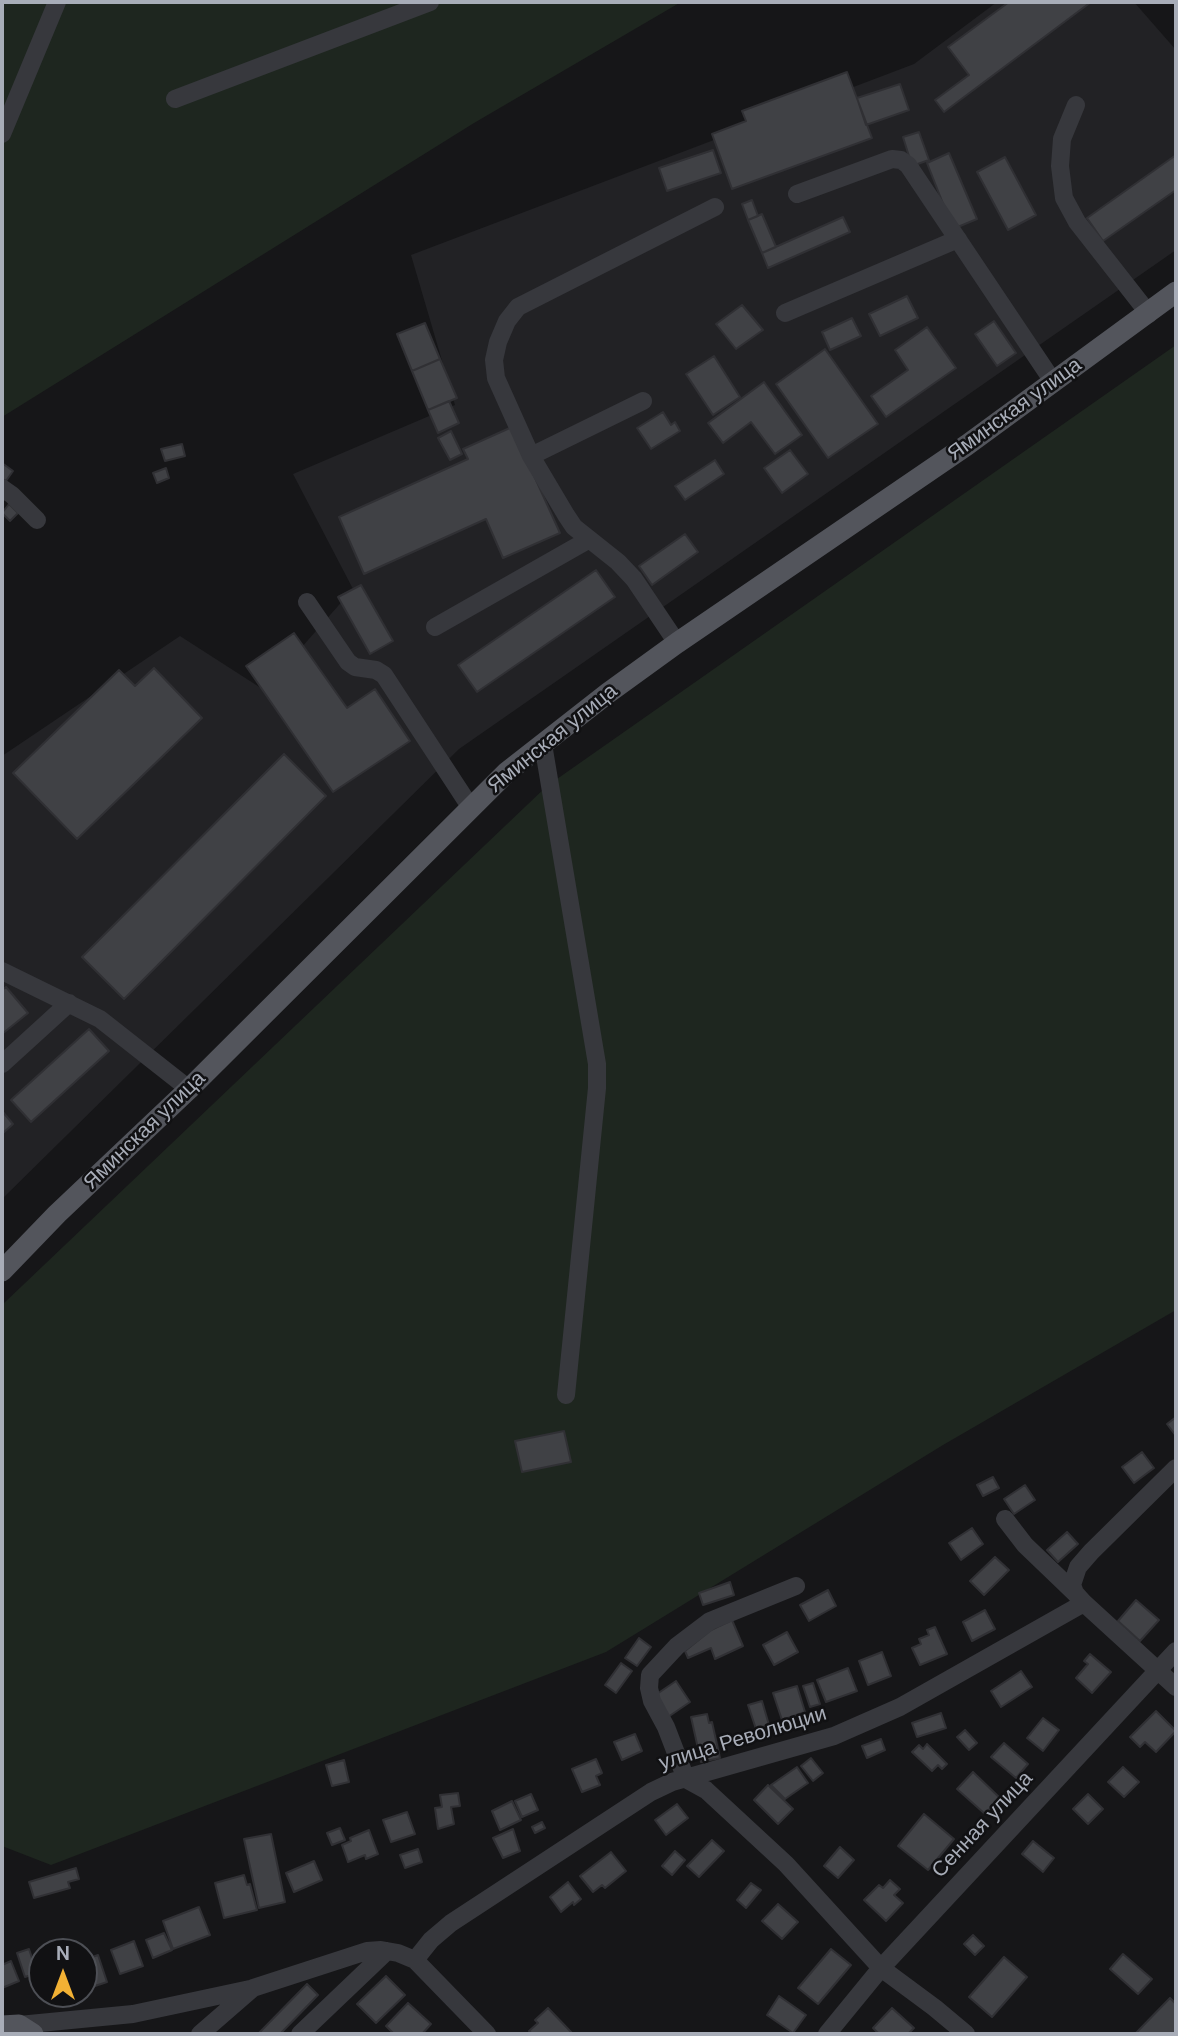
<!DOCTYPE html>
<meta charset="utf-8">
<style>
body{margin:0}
#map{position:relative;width:1178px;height:2036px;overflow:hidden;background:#161618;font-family:"DM Sans",sans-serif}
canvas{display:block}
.frame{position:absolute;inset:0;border:4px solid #a8adb8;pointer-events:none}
.north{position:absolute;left:28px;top:1938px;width:70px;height:70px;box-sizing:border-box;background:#111113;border:2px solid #4d4f55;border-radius:50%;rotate:0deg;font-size:19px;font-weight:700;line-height:28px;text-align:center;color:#a8adb8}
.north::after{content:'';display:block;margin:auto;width:24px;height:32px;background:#f2b134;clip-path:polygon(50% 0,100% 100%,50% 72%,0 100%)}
</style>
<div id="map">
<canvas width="1178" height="2036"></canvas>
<div class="frame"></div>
<div class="north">N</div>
</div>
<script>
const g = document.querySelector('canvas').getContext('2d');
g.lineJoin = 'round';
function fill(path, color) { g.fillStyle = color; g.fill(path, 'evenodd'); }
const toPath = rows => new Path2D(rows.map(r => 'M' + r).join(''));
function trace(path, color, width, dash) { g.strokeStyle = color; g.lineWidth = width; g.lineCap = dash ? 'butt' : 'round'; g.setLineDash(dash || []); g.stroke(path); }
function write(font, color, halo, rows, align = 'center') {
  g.font = font + ' "DM Sans",sans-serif'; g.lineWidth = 5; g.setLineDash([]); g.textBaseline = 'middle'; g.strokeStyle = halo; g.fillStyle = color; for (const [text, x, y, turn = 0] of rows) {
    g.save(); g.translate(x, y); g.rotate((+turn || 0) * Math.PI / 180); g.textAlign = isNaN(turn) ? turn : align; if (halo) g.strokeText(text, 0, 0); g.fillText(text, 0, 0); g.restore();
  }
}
const built = toPath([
 [997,2,1134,2,1176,50,1176,250,459,749,2,1199,2,756,180,636,264,690,353,589,293,474,455,405,411,255,914,64]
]);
const green = toPath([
 [2,2,681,2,474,123,2,417],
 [1176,345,1176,1310,943,1445,606,1652,51,1865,2,1846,2,1305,547,786]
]);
const building = toPath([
 [1009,2,1091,2,944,112,935,100,969,75,948,47,1009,2],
 [847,72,872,138,732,189,712,134,746,121,742,111,847,72],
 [900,84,909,110,866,125,857,98,900,84],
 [919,132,929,160,912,166,903,137,919,132],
 [713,150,721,173,667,191,659,168,713,150],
 [949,153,977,219,953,229,927,163,949,153],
 [1176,155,1176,190,1103,241,1087,218,1176,155],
 [1005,157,1036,215,1008,230,977,172,1005,157],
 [752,200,758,216,748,220,742,204,752,200],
 [762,214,776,247,762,253,748,220,762,214],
 [843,217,850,232,768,268,762,253,843,217],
 [907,296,918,318,880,336,869,314,907,296],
 [742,305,763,330,736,349,716,324,742,305],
 [852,318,861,336,830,350,822,332,852,318],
 [994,321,1016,353,997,366,975,334,994,321],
 [425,323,440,359,412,371,397,334,425,323],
 [927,327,956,368,886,417,871,396,908,370,895,350,927,327],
 [825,349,878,424,828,458,776,384,825,349],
 [714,356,740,397,713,415,686,374,714,356],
 [440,359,457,398,428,410,412,371,440,359],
 [764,382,802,435,775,454,751,422,723,443,708,423,764,382],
 [449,401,459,423,438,433,428,410,449,401],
 [663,412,671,425,675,422,680,431,651,449,637,428,663,412],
 [512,427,560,533,503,558,486,519,364,574,339,517,468,459,463,449,512,427],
 [451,431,462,454,450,460,438,438,451,431],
 [182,444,185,456,165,461,161,449,182,444],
 [790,450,808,474,782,493,764,468,790,450],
 [715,460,724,474,685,500,675,486,715,460],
 [2,463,13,471,6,481,2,479,2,463],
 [166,468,169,478,157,483,153,473,166,468],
 [9,504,18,513,10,521,2,513,9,504],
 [685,534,698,552,652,585,639,566,685,534],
 [596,570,615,597,477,692,458,665,596,570],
 [361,585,393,641,370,654,338,597,361,585],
 [294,633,347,708,375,689,410,741,333,792,246,666,294,633],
 [154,668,202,718,77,839,13,773,119,670,135,686,154,668],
 [284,754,326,796,124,999,82,957,284,754],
 [6,987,28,1013,2,1034,2,990,6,987],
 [89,1029,109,1051,31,1122,11,1100,89,1029],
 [2,1111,13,1124,2,1134,2,1111],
 [1176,1417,1176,1436,1167,1424,1176,1417],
 [564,1431,571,1462,522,1472,515,1441,564,1431],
 [1142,1452,1154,1468,1134,1483,1122,1467,1142,1452],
 [993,1477,999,1488,983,1496,977,1485,993,1477],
 [1025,1485,1035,1500,1014,1514,1004,1499,1025,1485],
 [972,1528,983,1544,961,1560,949,1543,972,1528],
 [1067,1532,1078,1544,1058,1562,1047,1550,1067,1532],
 [995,1557,1009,1570,984,1595,970,1581,995,1557],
 [730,1582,734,1595,703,1605,699,1593,730,1582],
 [828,1590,836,1606,809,1621,800,1605,828,1590],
 [1136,1600,1159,1620,1140,1641,1118,1621,1136,1600],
 [985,1610,995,1629,972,1641,963,1622,985,1610],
 [732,1620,743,1646,715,1659,711,1648,688,1658,685,1651,711,1630,732,1620],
 [935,1627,947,1654,920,1665,912,1648,921,1644,919,1639,929,1635,927,1630,935,1627],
 [787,1632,798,1652,774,1665,763,1645,787,1632],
 [639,1638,651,1647,637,1666,625,1658,639,1638],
 [882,1652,891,1676,868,1685,859,1661,882,1652],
 [1090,1654,1111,1672,1092,1693,1076,1678,1088,1664,1084,1661,1090,1654],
 [621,1663,632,1671,616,1693,605,1685,621,1663],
 [848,1668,857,1691,826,1702,817,1680,848,1668],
 [1021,1671,1032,1687,1001,1707,991,1691,1021,1671],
 [676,1681,690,1702,668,1717,654,1696,676,1681],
 [813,1683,820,1704,810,1707,803,1686,813,1683],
 [797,1686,805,1712,782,1720,773,1693,797,1686],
 [762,1701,769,1725,756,1729,748,1705,762,1701],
 [1156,1711,1176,1731,1156,1752,1145,1742,1140,1747,1130,1737,1156,1711],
 [941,1713,946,1728,917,1737,912,1723,941,1713],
 [707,1714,709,1723,712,1722,720,1758,701,1762,691,1717,707,1714],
 [1043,1718,1059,1730,1043,1751,1027,1738,1043,1718],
 [965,1730,977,1743,969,1750,957,1737,965,1730],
 [635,1734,642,1751,622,1760,614,1742,635,1734],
 [881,1739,885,1750,867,1758,862,1746,881,1739],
 [1004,1743,1028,1764,1016,1778,991,1757,1004,1743],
 [927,1744,947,1764,942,1769,938,1765,932,1771,912,1752,919,1745,923,1749,927,1744],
 [811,1758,823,1773,813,1781,801,1766,811,1758],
 [596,1759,602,1773,596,1776,600,1785,582,1792,572,1769,596,1759],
 [344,1760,349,1782,332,1786,326,1765,344,1760],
 [797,1767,808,1783,785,1799,771,1785,797,1767],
 [1123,1767,1139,1782,1124,1797,1108,1782,1123,1767],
 [973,1772,1000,1798,985,1814,957,1789,973,1772],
 [768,1785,793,1809,778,1824,754,1800,768,1785],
 [458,1793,460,1806,451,1807,454,1824,438,1829,435,1808,442,1807,440,1795,458,1793],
 [531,1794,538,1810,522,1817,515,1801,531,1794],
 [1088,1794,1103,1809,1088,1824,1073,1809,1088,1794],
 [512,1801,521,1820,500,1830,492,1811,512,1801],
 [677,1804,688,1818,666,1835,655,1820,677,1804],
 [407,1812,415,1834,391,1842,383,1820,407,1812],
 [924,1814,954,1839,928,1870,898,1846,924,1814],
 [542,1822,545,1828,535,1833,532,1827,542,1822],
 [340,1828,345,1840,332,1845,327,1833,340,1828],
 [513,1829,520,1851,503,1858,493,1838,513,1829],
 [369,1830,378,1854,366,1859,365,1855,348,1862,342,1845,351,1841,350,1838,369,1830],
 [271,1834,285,1902,259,1908,244,1839,271,1834],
 [712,1840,724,1851,699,1877,687,1866,712,1840],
 [1033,1841,1054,1858,1043,1872,1022,1854,1033,1841],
 [840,1847,854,1860,838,1878,824,1866,840,1847],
 [418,1849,422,1862,405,1868,400,1855,418,1849],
 [675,1851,685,1860,672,1875,662,1866,675,1851],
 [611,1852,626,1871,605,1888,602,1885,593,1892,580,1876,611,1852],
 [314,1861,322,1880,294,1892,286,1873,314,1861],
 [76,1868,79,1879,68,1882,70,1888,34,1898,29,1882,76,1868],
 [244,1875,247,1885,250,1884,257,1910,224,1918,215,1883,244,1875],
 [890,1880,900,1889,894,1895,903,1903,886,1921,864,1900,879,1885,883,1888,890,1880],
 [568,1882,581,1899,574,1905,573,1902,561,1912,550,1897,568,1882],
 [751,1883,761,1890,746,1908,737,1900,751,1883],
 [778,1904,798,1922,782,1939,762,1921,778,1904],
 [199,1907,210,1935,173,1949,163,1921,199,1907],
 [164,1933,172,1950,153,1958,146,1940,164,1933],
 [973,1935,984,1946,975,1955,964,1944,973,1935],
 [134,1941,143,1966,120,1974,111,1950,134,1941],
 [29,1949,37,1973,25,1977,17,1953,29,1949],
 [831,1949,851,1965,818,2004,798,1988,831,1949],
 [88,1951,90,1958,98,1955,107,1982,86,1989,84,1953,88,1951],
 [1123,1954,1152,1979,1138,1994,1110,1969,1123,1954],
 [1004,1957,1027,1977,992,2017,969,1997,1004,1957],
 [11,1961,19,1981,2,1988,2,1965,11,1961],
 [386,1976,405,1995,376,2023,357,2004,386,1976],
 [307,1984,318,1995,280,2034,258,2034,307,1984],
 [779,1996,806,2015,793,2033,767,2015,779,1996],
 [1170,1998,1176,2004,1176,2034,1135,2034,1170,1998],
 [408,2003,431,2024,422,2034,394,2034,386,2026,408,2003],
 [548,2008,572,2033,571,2034,532,2034,529,2031,538,2023,535,2020,548,2008],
 [892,2008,914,2028,908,2034,879,2034,873,2028,892,2008]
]);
const minor = toPath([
 [175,99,430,2],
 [1076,105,1062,139,1060,166,1064,198,1077,222,1149,314],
 [2,134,57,2],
 [797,194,892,159,901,160,908,165,1054,383],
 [785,313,958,239],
 [531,456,643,401],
 [2,488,12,495,37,520],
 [307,602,348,662,355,667,376,670,384,675,471,808],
 [435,627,588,540],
 [677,643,634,579,618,562,574,527,566,515,531,456,496,378,494,360,498,342,507,321,518,307,715,207],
 [543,744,597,1064,597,1088,566,1395],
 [2,971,100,1019,189,1089],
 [2,1064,69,1003],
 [1005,1519,1025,1545,1075,1593],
 [796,1586,710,1621,677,1646,650,1675,649,1688,652,1701,666,1727,686,1779,706,1790,786,1864,881,1968,935,2008,966,2034],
 [1084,1603,1176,1687],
 [415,1960,431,1940,451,1923,651,1792,672,1782,834,1736,900,1707,1084,1603,1075,1593,1072,1585,1078,1567,1091,1552,1176,1468],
 [19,2025,133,2014,250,1989],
 [200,2034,253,1988,367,1951,381,1950,398,1953,415,1960,487,2034],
 [300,2034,387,1951],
 [827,2034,881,1968,1176,1651]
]);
const major = toPath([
 [2,1271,57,1214,189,1089,507,772,608,693,677,643,967,445,1176,292],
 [2,2026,19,2025,33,2034]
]);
const streetNames = [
 ["Яминская улица",1015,410,-36],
 ["Яминская улица",553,739,-39],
 ["Яминская улица",145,1131,-44],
 ["улица Революции",743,1739,-17],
 ["Сенная улица",983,1825,-47]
];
fill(built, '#222225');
fill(green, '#1e261f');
fill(building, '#404145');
trace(building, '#303034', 2);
trace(minor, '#37383d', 18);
trace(major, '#53555c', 21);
write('21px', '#a8adb8', '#111113', streetNames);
</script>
